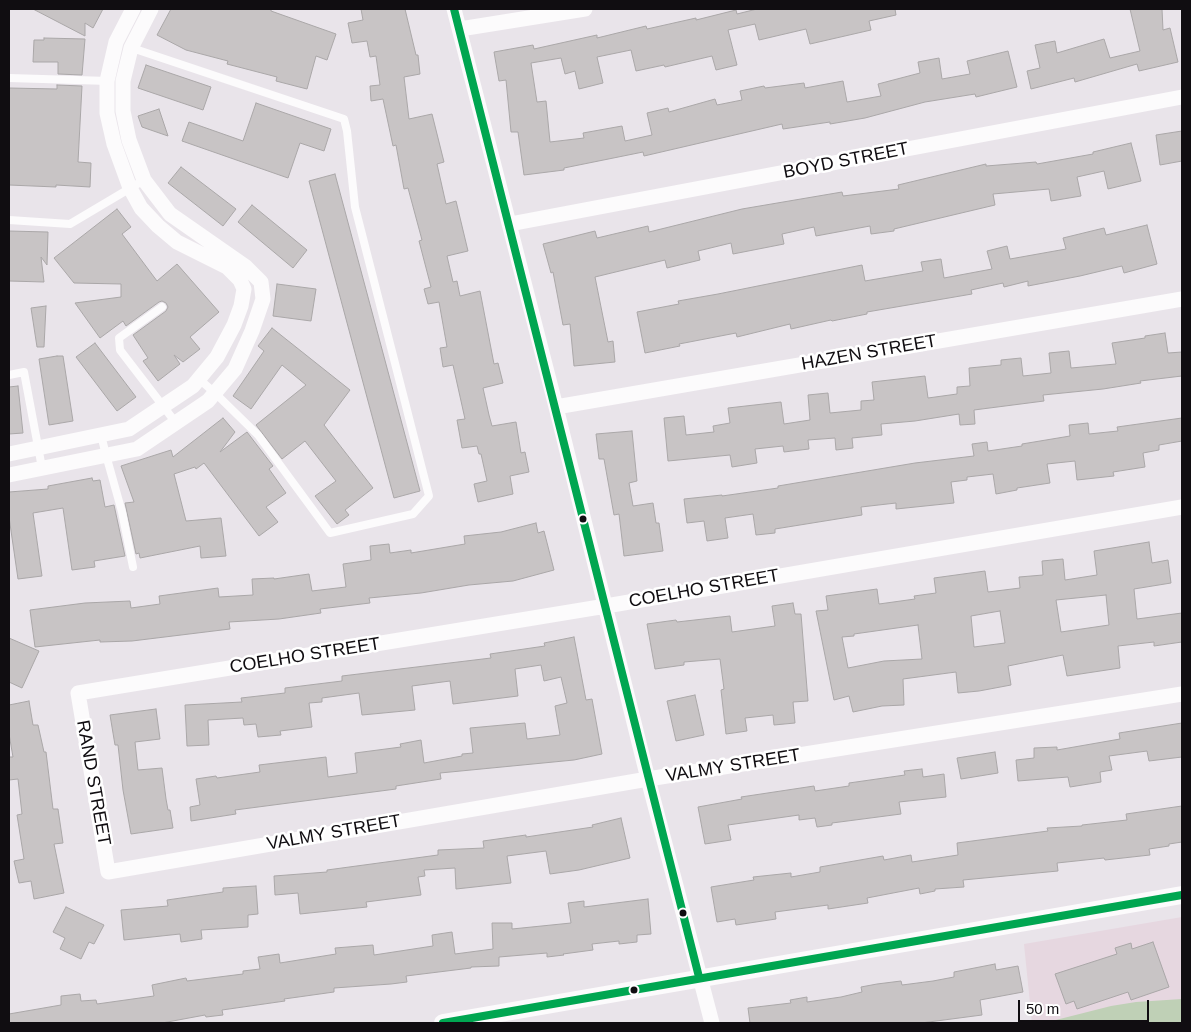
<!DOCTYPE html>
<style>
body{margin:0}
#map{position:relative;width:1191px;height:1032px;overflow:hidden;background:#e9e4ea;font-family:Helvetica,sans-serif}
canvas{display:block}
.frame{position:absolute;inset:0;border:10px solid #100d11;pointer-events:none}
.scale{position:absolute;left:1018px;top:1000px;width:131px;height:22px;box-sizing:border-box;border:2px solid #100d11;border-top:0;padding-left:6px;font-size:15px;line-height:18px;white-space:nowrap;color:#100d11;-webkit-text-stroke:4px #fff;paint-order:stroke}
</style>
<div id="map">
<canvas width="1191" height="1032"></canvas>
<div class="frame"></div>
<div class="scale">50 m</div>
</div>
<script>
const g = document.querySelector('canvas').getContext('2d');
g.lineJoin = 'round';
function fill(path, color) { g.fillStyle = color; g.fill(path, 'evenodd'); }
const toPath = rows => new Path2D(rows.map(r => 'M' + r).join(''));
function trace(path, color, width, dash) { g.strokeStyle = color; g.lineWidth = width; g.lineCap = dash ? 'butt' : 'round'; g.setLineDash(dash || []); g.stroke(path); }
function write(font, color, halo, rows, align = 'center') {
  g.font = font + ' Helvetica,sans-serif'; g.lineWidth = 5; g.setLineDash([]); g.textBaseline = 'middle'; g.strokeStyle = halo; g.fillStyle = color; for (const [text, x, y, turn = 0] of rows) {
    g.save(); g.translate(x, y); g.rotate((+turn || 0) * Math.PI / 180); g.textAlign = isNaN(turn) ? turn : align; if (halo) g.strokeText(text, 0, 0); g.fillText(text, 0, 0); g.restore();
  }
}
const education = toPath([
 [1182,917,1182,1023,1032,1023,1024,944]
]);
const green = toPath([
 [1182,999,1182,1023,1044,1023,1111,1006,1136,1002]
]);
const building = toPath([
 [33,9,103,9,93,28,85,23,85,36,33,9],
 [171,9,271,9,271,11,336,34,327,60,316,56,307,89,276,81,277,77,227,64,228,61,186,50,157,35,171,9],
 [361,9,405,9,416,55,418,55,420,74,404,77,409,119,432,114,444,162,437,164,446,204,456,201,468,251,447,256,453,282,457,281,460,296,480,291,494,364,498,363,503,383,483,388,489,415,492,426,516,422,521,453,525,452,529,472,510,476,513,494,478,502,474,484,487,481,481,454,479,454,477,446,462,448,457,420,465,419,453,365,443,367,440,348,447,347,439,302,428,304,424,289,431,287,419,241,422,240,408,188,404,189,396,145,393,146,383,99,371,101,370,86,380,85,376,56,370,57,367,41,352,43,348,23,363,20,361,9],
 [757,9,895,9,896,15,869,21,871,30,810,44,806,29,759,40,755,24,728,30,737,65,716,70,712,56,665,67,664,65,636,71,631,50,597,57,603,83,579,89,575,71,565,74,561,58,531,63,537,102,546,101,550,142,584,138,583,133,622,126,625,141,652,135,647,113,668,108,669,112,715,99,717,105,742,100,740,91,764,86,765,88,804,83,805,88,843,81,847,102,881,96,878,84,920,73,918,62,939,58,942,79,970,74,967,61,1008,51,1017,87,976,97,975,94,925,102,865,118,830,124,830,122,783,129,782,124,644,156,643,152,564,168,564,170,524,175,518,132,511,132,506,80,499,81,494,52,533,45,534,49,597,35,597,38,646,26,647,29,696,18,696,20,736,10,737,14,757,9],
 [1130,9,1162,9,1163,30,1170,28,1178,62,1139,71,1137,64,1075,82,1074,78,1031,89,1027,71,1040,68,1035,45,1055,41,1057,53,1104,39,1110,58,1140,51,1130,9],
 [44,38,85,39,82,75,58,74,58,62,33,62,34,40,44,40,44,38],
 [146,65,211,87,203,110,138,88,146,65],
 [57,85,82,86,78,162,91,163,90,187,56,185,56,187,9,185,9,88,57,89,57,85],
 [256,103,331,129,324,151,300,143,288,178,182,141,189,122,243,141,256,103],
 [159,109,168,136,142,127,138,116,159,109],
 [1182,131,1182,161,1160,165,1156,135,1182,131],
 [1131,143,1141,181,1108,189,1104,171,1077,177,1081,196,1051,201,1049,189,993,194,995,205,894,229,894,231,871,234,870,226,816,236,814,227,782,234,784,244,733,254,731,243,698,251,700,260,667,268,665,260,595,277,608,342,613,341,615,362,574,366,570,324,563,325,553,272,551,273,543,244,595,231,597,238,648,226,649,232,742,209,842,192,843,196,899,189,898,185,986,164,986,166,1036,162,1037,164,1093,154,1093,152,1131,143],
 [181,167,236,209,223,226,168,183,181,167],
 [335,174,420,491,394,498,309,181,335,174],
 [252,205,307,250,293,268,238,222,252,205],
 [117,209,131,227,122,234,157,281,177,264,219,312,190,337,200,349,183,362,174,355,180,364,158,381,143,361,148,358,133,335,166,311,168,307,166,303,162,301,159,302,126,326,123,321,100,338,75,303,121,297,121,284,74,283,54,258,117,209],
 [1147,225,1157,264,1124,273,1122,266,1080,276,1028,286,1028,281,1004,287,1003,283,971,290,972,294,867,312,867,314,832,321,831,320,791,329,790,324,737,337,736,333,679,344,680,346,645,353,637,312,679,304,678,301,718,294,862,265,865,281,923,271,921,262,941,259,944,278,992,269,987,251,1007,246,1010,259,1066,249,1063,238,1104,228,1106,235,1147,225],
 [9,231,48,232,47,265,41,257,44,282,9,281,9,231],
 [277,284,316,289,311,321,273,316,277,284],
 [46,306,44,347,37,347,31,308,46,306],
 [272,328,350,390,324,425,373,488,345,510,349,515,337,524,315,496,336,481,305,441,282,459,256,425,306,385,282,365,251,409,233,396,264,351,258,346,272,328],
 [1165,333,1168,353,1182,352,1182,376,1140,381,1141,383,1103,389,1043,395,1044,401,974,410,975,424,960,425,959,414,915,421,881,424,882,435,852,438,853,448,836,450,835,438,808,440,809,449,784,452,783,446,755,449,757,463,732,467,730,455,668,461,664,418,684,416,686,435,714,432,713,426,730,423,728,408,781,402,784,424,810,420,808,395,828,393,830,413,861,410,861,401,874,400,872,382,925,376,928,398,957,394,957,387,970,386,969,368,1001,365,1001,360,1021,358,1023,376,1051,373,1049,353,1069,351,1071,368,1116,364,1112,343,1145,338,1145,336,1165,333],
 [95,343,136,397,117,411,76,357,95,343],
 [57,356,63,356,73,421,49,425,39,359,57,356],
 [18,386,23,433,9,434,9,387,18,386],
 [223,418,235,432,220,452,247,432,273,466,269,469,286,493,266,507,278,522,259,536,204,463,196,469,195,467,174,474,186,521,221,518,226,556,201,558,200,546,140,558,139,553,136,554,125,503,134,502,121,466,171,450,173,457,223,418],
 [1182,418,1182,441,1159,445,1159,450,1143,453,1145,467,1113,472,1114,476,1077,480,1075,461,1047,464,1050,483,1017,488,1017,490,996,494,993,474,967,477,967,480,951,482,954,503,896,509,896,503,861,507,862,515,775,529,775,533,756,535,753,514,725,518,728,538,707,541,704,521,687,523,684,499,722,495,722,496,778,488,778,486,915,463,974,456,972,444,987,442,988,451,1022,446,1022,444,1070,436,1069,425,1088,423,1089,434,1118,431,1117,427,1182,418],
 [632,431,637,481,629,483,633,506,653,503,656,523,659,523,663,551,624,556,619,514,614,515,604,459,599,459,596,434,632,431],
 [92,478,93,481,100,480,105,507,114,505,125,556,94,561,95,567,72,570,63,508,33,513,42,576,18,579,9,517,9,492,48,489,48,486,92,478],
 [536,523,538,533,544,531,554,570,513,581,469,585,421,593,369,598,370,603,320,609,321,613,279,619,229,622,230,629,132,641,100,642,100,640,35,647,30,610,85,603,130,601,131,608,160,604,159,596,218,588,219,597,253,595,252,579,274,578,274,579,309,574,312,591,346,587,343,564,371,560,370,546,389,544,390,553,411,550,411,553,465,544,464,536,501,532,536,523],
 [1149,542,1152,563,1168,560,1171,583,1134,589,1137,619,1182,613,1182,642,1154,646,1154,642,1118,646,1120,668,1067,676,1063,655,1008,666,1011,685,979,691,958,693,956,672,903,679,904,705,882,706,853,712,849,696,834,700,816,611,828,610,826,596,877,589,879,604,915,599,914,596,936,593,934,578,985,571,988,592,1020,588,1019,577,1043,575,1042,561,1063,559,1065,580,1097,575,1094,551,1149,542],
 [1106,595,1109,625,1061,632,1056,600,1106,595],
 [1000,611,1005,643,974,647,971,616,1000,611],
 [918,625,922,659,884,661,848,668,842,637,854,636,854,634,918,625],
 [793,603,795,614,801,614,808,701,793,702,795,723,774,725,773,715,745,718,747,731,726,734,721,690,724,689,720,659,684,662,684,665,655,669,647,624,676,620,677,622,730,616,732,632,775,626,772,606,793,603],
 [574,637,586,700,592,699,602,754,574,760,440,773,441,779,396,786,396,789,235,810,236,814,191,821,190,807,200,805,196,779,216,776,217,778,260,772,259,765,326,757,328,777,357,773,355,753,401,747,400,744,421,740,424,763,462,756,462,754,473,753,470,728,525,723,527,739,560,735,555,706,567,703,561,677,544,681,541,665,515,669,518,696,453,704,450,681,412,686,415,710,362,715,359,693,322,698,322,702,309,703,312,727,280,731,281,735,258,737,256,724,244,725,243,718,208,720,209,745,187,746,185,705,242,702,241,698,285,693,285,688,342,681,342,676,491,658,490,654,545,646,544,643,574,637],
 [9,638,39,651,22,688,9,682,9,638],
 [695,695,704,735,676,741,667,701,695,695],
 [29,701,33,725,38,725,44,752,46,752,53,809,58,809,63,843,54,844,64,893,34,899,31,881,19,883,14,861,24,859,17,815,22,814,18,779,9,780,9,757,13,757,9,734,9,705,29,701],
 [156,709,160,739,135,742,138,770,162,768,166,799,168,810,170,810,173,828,131,834,123,790,118,745,115,745,110,715,156,709],
 [1182,723,1182,757,1149,761,1147,751,1109,756,1112,770,1100,772,1101,782,1070,787,1068,777,1018,781,1016,760,1034,758,1034,748,1057,747,1057,750,1120,739,1119,733,1182,723],
 [995,752,998,773,961,779,957,758,995,752],
 [922,769,923,777,944,774,946,797,899,802,901,814,832,823,832,825,817,827,815,818,799,820,799,815,728,825,731,840,705,844,698,807,742,799,741,797,814,786,815,791,849,786,849,783,905,775,904,771,922,769],
 [1182,806,1182,842,1169,844,1169,846,1149,849,1150,855,1105,860,1104,858,1057,863,1058,871,963,880,964,887,935,889,935,891,920,894,919,888,867,898,868,903,828,909,828,905,775,912,776,919,736,925,735,919,717,922,711,887,754,880,753,877,791,873,791,877,820,872,820,867,883,856,884,860,911,855,912,862,958,855,957,843,1048,831,1047,828,1082,826,1082,825,1127,820,1126,814,1182,806],
 [621,818,630,858,579,870,550,874,546,851,507,856,511,883,456,889,455,868,424,870,425,876,418,877,421,895,366,902,367,907,300,914,298,893,275,895,274,876,327,872,327,870,438,855,438,850,484,848,483,841,526,835,526,837,593,827,592,825,621,818],
 [256,886,258,914,248,915,248,927,201,930,202,939,181,942,180,934,124,940,121,910,168,906,167,900,223,892,223,888,256,886],
 [648,899,651,934,637,935,637,942,619,944,619,941,592,944,593,950,563,954,564,955,547,957,547,953,499,957,499,966,471,967,471,968,406,976,407,982,391,984,334,988,334,992,284,999,285,1001,222,1010,223,1015,206,1017,205,1015,162,1023,9,1023,9,1014,61,1005,61,996,80,994,81,1001,96,1000,97,1004,154,996,152,985,186,978,187,981,243,974,243,971,260,969,258,957,279,954,280,963,336,954,335,948,373,945,374,955,433,946,432,935,452,932,455,954,493,949,492,923,512,923,512,929,571,923,568,903,584,901,584,907,648,899],
 [66,907,104,925,94,944,89,942,81,959,60,949,65,938,53,932,66,907],
 [1153,942,1169,987,1131,1000,1128,992,1077,1009,1074,1001,1066,1004,1055,974,1117,954,1115,948,1131,943,1132,949,1153,942],
 [995,964,996,970,1018,966,1023,992,980,1000,982,1015,921,1023,750,1023,748,1008,791,1003,790,1000,807,997,807,1002,841,997,862,992,861,987,877,984,901,981,902,985,933,981,954,977,954,972,995,964]
]);
const service = toPath([
 [129,47,344,119,347,131,355,207,429,496,413,514,330,533,258,435,215,393,199,379],
 [9,78,109,81],
 [9,220,70,224,144,180],
 [162,307,119,338,120,350,176,423],
 [9,375,24,372,42,468],
 [101,435,106,455,122,512,133,567]
]);
const minor = toPath([
 [454,9,556,407,648,779,712,1023],
 [460,29,585,9],
 [510,224,1182,97],
 [556,407,1182,299],
 [9,454,129,429,193,386,217,357,234,325,241,306,244,289,240,280,227,267,177,242,158,226,141,208,130,188,114,144,107,113,107,81,116,42,133,9],
 [9,475,137,449,208,401,235,369,252,331,263,299,261,282,246,267,170,214,144,180,129,140,123,111,123,81,131,48,151,9],
 [1182,507,606,606,78,693,108,872,648,779,1182,694]
]);
const tertiary = toPath([
 [443,1023,1182,895]
]);
const bus1 = toPath([
 [454,9,699,977],
 [443,1023,1182,895]
]);
const markers = [
 [583,519,4.5,"#100d11"],
 [683,913,4.5,"#100d11"],
 [634,990,4.5,"#100d11"]
];
const streetNames = [
 ["BOYD STREET",846,161,-11],
 ["HAZEN STREET",869,353,-10],
 ["COELHO STREET",704,589,-10],
 ["COELHO STREET",305,656,-9],
 ["VALMY STREET",733,766,-9],
 ["RAND STREET",93,783,80],
 ["VALMY STREET",334,833,-10]
];
fill(education, '#e6d7e0');
fill(green, '#bfd0b6');
fill(building, '#c8c4c5');
trace(building, '#aaa7a8', 1);
trace(service, '#fcfbfc', 8);
trace(minor, '#fcfbfc', 15);
trace(tertiary, '#fcfbfc', 18);
trace(bus1, '#00a651', 8);
for (const [x, y, r, color] of markers) { const dot = new Path2D(); dot.arc(x, y, r, 0, 2 * Math.PI); g.fillStyle = color; g.fill(dot); trace(dot, '#fff', 2); }
write('18px', '#100d11', '#fff', streetNames);
</script>
